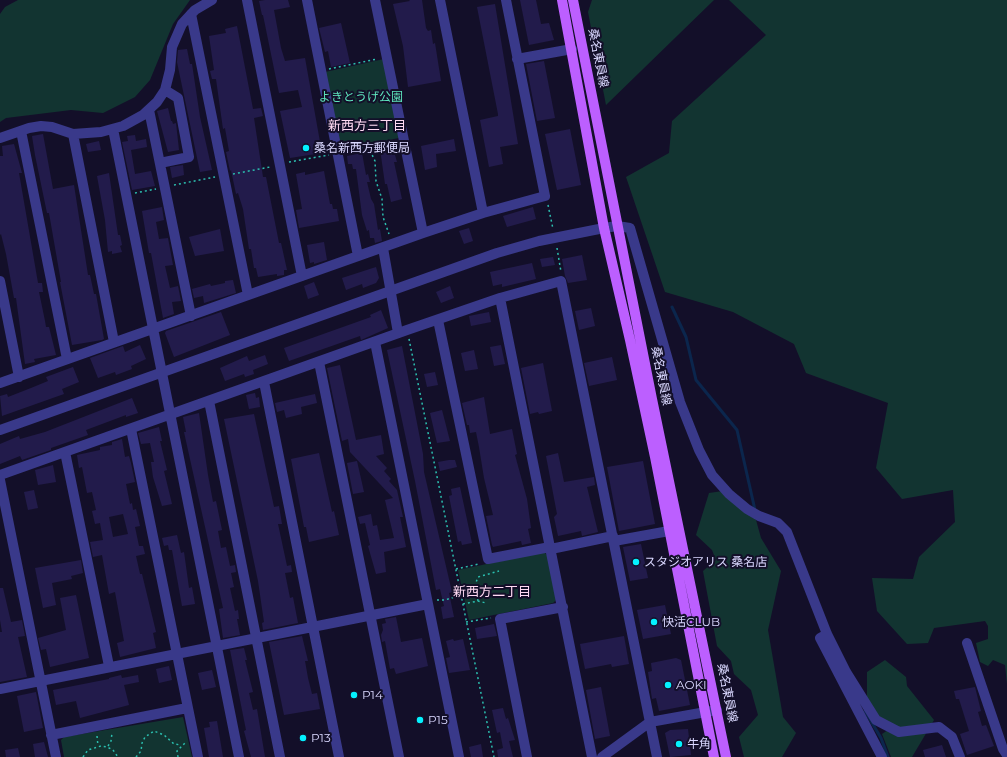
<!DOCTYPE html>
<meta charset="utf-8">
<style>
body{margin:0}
canvas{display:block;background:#130f29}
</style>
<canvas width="1007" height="757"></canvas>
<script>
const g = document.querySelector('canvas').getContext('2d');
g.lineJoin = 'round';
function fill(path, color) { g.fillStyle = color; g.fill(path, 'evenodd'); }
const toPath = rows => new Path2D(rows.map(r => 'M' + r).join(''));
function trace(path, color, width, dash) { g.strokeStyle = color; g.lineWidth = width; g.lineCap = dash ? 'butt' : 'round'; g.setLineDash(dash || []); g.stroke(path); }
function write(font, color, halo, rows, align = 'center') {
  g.font = font + ' Montserrat,"Noto Sans JP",sans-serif'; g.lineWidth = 4; g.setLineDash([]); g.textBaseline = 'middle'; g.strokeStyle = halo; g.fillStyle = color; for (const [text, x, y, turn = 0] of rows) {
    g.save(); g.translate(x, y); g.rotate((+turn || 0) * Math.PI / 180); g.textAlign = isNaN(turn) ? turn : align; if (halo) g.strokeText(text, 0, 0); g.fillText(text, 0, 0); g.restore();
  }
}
const green = toPath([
 [18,0,190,0,173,24,150,80,135,97,103,113,71,110,6,118,0,122,0,14,5,7],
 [592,0,714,0,606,105,588,12],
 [729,0,1007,0,1007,684,1005,665,993,660,988,666,980,662,976,643,988,639,988,626,985,621,934,628,928,643,907,644,877,611,872,578,913,579,919,557,955,522,953,490,902,499,876,468,888,403,806,373,794,344,733,312,665,292,626,177,669,153,672,121,766,35],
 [384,59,399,138,341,149,325,72],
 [723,491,756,520,761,538,781,571,768,630,783,717,796,733,782,757,744,757,739,737,758,715,751,690,734,674,731,661,717,646,703,571,716,560,712,550,696,535,709,493],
 [544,552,548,556,556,600,553,603,469,620,458,570],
 [885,660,906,677,907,686,934,720,912,757,891,757,882,734,888,730,867,700,867,672],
 [183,717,192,757,64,757,61,740,64,737]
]);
const stream = toPath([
 [672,307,686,337,696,380,737,430,755,510],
 [865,711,881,738,888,757]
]);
const building = toPath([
 [265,0,288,0,290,7,274,10,281,48,285,61,305,58,322,153,290,158,280,111,302,107,298,90,279,93,263,15,262,15,259,1],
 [409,0,422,0,426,28,428,31,431,30,433,44,435,43,441,81,408,87,403,46,393,4,410,1],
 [520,0,536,0,541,24,549,23,554,40,529,45],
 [495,4,518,144,500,147,503,164,489,167,480,120,498,116,498,114,477,7],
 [341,23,350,63,331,67,328,51,325,52,319,28],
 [237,26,253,109,261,108,263,116,254,118,261,164,263,177,266,177,279,243,281,243,287,270,284,270,284,275,277,276,277,274,258,277,256,268,254,268,251,249,249,249,243,209,238,193,236,194,231,170,230,171,226,152,229,151,225,128,223,129,216,79,212,79,210,71,214,70,209,36,226,33,225,29],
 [187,49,190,64,192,64,200,117,212,170,200,172,177,62,178,50],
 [544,61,555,118,537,121,526,64],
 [168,108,171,121,172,121,173,124,176,123,179,150,168,152,157,111],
 [570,129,581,185,557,190,545,134],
 [43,134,53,189,74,185,88,275,90,275,94,294,96,294,104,339,102,340,72,345,60,282,61,282,49,213,47,213,35,155,32,136],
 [135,135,136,141,146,139,147,147,131,150,135,174,151,171,155,186,132,190,122,142,128,141,127,136],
 [454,139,456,151,436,154,437,167,425,170,421,146],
 [99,141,101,150,88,152,86,144],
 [14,144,22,173,19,173,38,283,42,283,43,292,39,292,45,321,46,327,49,327,56,355,34,359,35,362,25,364,16,298,14,298,6,254,1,234,0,235,0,156,3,156,2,146],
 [391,147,392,155,395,155,397,162,394,162,402,199,391,202,387,184,385,184,380,149],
 [362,153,366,175,368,174,370,182,367,182,371,199,374,204,378,230,380,229,382,241,375,243,374,238,370,238,369,230,367,231,362,215,356,169,353,169,352,164,348,164,347,156],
 [183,165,184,175,172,178,170,167],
 [324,171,330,204,332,204,333,209,337,209,339,221,299,228,296,210,302,209,296,174,305,172,305,175],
 [109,173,118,235,120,235,122,245,120,246,122,252,112,254,112,251,108,252,105,220,97,176],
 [162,207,164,220,156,222,159,239,168,238,173,265,165,266,170,288,178,286,181,301,172,302,174,314,163,318,151,253,149,253,142,211],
 [533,207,536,219,507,227,503,216],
 [469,228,473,241,464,244,459,231],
 [220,229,224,251,195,256,189,237],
 [324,242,327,260,314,264,314,262,310,263,307,245],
 [582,255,587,280,568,283,565,276,562,259],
 [553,257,555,265,542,267,540,259],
 [532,263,536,279,502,287,502,284,493,286,490,272],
 [376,267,379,278,376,283,363,288,362,284,346,290,342,278],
 [233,280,236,293,204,303,203,296,194,298,192,289,210,284,211,286,225,283,225,281],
 [314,282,319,295,308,299,304,286],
 [450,286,454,298,441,303,436,292],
 [591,308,595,326,579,330,575,311],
 [381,310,388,328,361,340,360,336,289,361,284,348,371,317,370,315],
 [221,312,230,335,174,357,165,333,166,331],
 [489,312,491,322,471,326,469,316],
 [140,345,146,359,131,366,132,369,116,375,115,372,98,378,90,358,123,346,125,352],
 [501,345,505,364,494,366,490,347],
 [402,346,423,454,424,472,452,592,449,593,454,617,443,619,441,607,444,606,440,589,436,590,415,481,387,350],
 [474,350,478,369,465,371,461,353],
 [265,355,268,364,253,370,254,374,245,377,244,374,225,381,220,368,247,356,249,361],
 [612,357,617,380,589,386,584,363],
 [543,363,552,411,539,414,538,412,530,414,521,368],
 [340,365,356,440,381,435,384,454,376,456,387,468,384,471,391,479,389,481,397,490,403,517,400,517,406,547,384,552,386,572,376,574,368,546,370,545,365,523,360,524,358,517,371,514,373,526,377,525,380,540,394,538,385,500,393,498,350,452,348,439,342,441,327,368],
 [73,367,79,382,62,389,64,394,2,416,0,396,7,394,8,397,31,388,48,381,46,377],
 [435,372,438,385,427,387,424,374],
 [255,393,256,398,259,397,260,407,249,409,246,395],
 [315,394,317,403,301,407,302,414,286,418,284,410,277,412,275,403],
 [484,397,490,434,512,429,517,454,515,455,527,499,531,528,528,529,531,543,522,545,521,541,493,547,492,545,486,516,493,515,484,478,479,447,476,432,470,433,469,425,467,425,462,403],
 [132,398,138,413,126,417,126,415,86,430,88,435,51,448,51,450,22,460,20,456,0,464,0,444,19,436,20,439,45,432],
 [442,410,450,441,437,443,430,413],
 [199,413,208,475,213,502,216,501,222,530,218,531,221,548,226,547,230,566,235,565,236,572,231,573,234,587,230,588,235,611,238,610,239,619,237,619,240,635,223,638,219,609,223,608,184,432,186,432,183,417],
 [254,414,274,507,279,506,282,524,278,524,287,566,291,565,292,572,285,573,290,598,293,597,298,623,263,630,262,623,264,622,258,581,224,419],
 [159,427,162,441,160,441,167,470,164,471,172,504,162,506,153,477,151,462,154,462,150,443,141,444,138,433],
 [122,439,125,457,129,456,131,463,135,482,126,484,130,504,132,503,133,510,136,509,140,526,135,527,139,546,143,546,145,554,136,556,140,574,142,574,156,632,153,633,156,648,120,657,117,643,124,641,115,592,109,594,102,555,93,557,90,542,103,540,100,523,95,524,92,511,96,510,92,492,87,493,82,467,79,468,77,455,100,450,100,447,112,445,112,442],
 [123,514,128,534,113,537,109,517],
 [319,453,332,512,334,511,339,535,309,542,306,527,304,527,291,459],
 [558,453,564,482,594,477,595,485,587,487,598,532,582,536,581,531,558,536,554,517,557,514,546,456],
 [449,460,455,460,457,467,440,471,438,462],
 [357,461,364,492,353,494,347,463],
 [643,461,655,524,619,531,607,467],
 [53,465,56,482,38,485,35,470],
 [460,487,472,543,462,545,461,541,458,542,449,496,452,495,451,489],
 [34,490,38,508,28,510,24,492],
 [177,535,181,553,184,552,189,588,192,587,195,604,182,606,172,550,169,550,168,545,164,546,162,538],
 [641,544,648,578,630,581,623,547],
 [81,560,83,573,71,576,72,579,52,583,56,605,43,608,35,568],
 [0,588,3,588,11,622,22,620,25,636,18,637,27,677,0,682,0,632,2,632,0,620],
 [76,595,89,658,50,667,46,649,41,650,38,638,66,630,60,598],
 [665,605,671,634,643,639,637,610],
 [396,617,401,642,422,638,428,666,396,674,394,668,390,669,385,641,382,642,381,635,383,630,382,624,386,623,385,619],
 [494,624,497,636,477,639,475,628],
 [302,636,308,661,305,661,308,678,312,694,317,693,320,709,284,715,269,642],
 [624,636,629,664,612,667,611,664,585,669,580,644],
 [453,639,454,641,463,639,470,670,449,673,446,658,450,657,446,641],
 [244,648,247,660,245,660,253,692,249,693,253,710,257,709,265,757,251,757,244,731,246,730,230,650],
 [676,658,681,660,690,705,659,711,656,698,652,699,648,672,652,671,651,663],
 [169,666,172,680,159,683,156,669],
 [212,670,216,687,202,690,198,673],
 [121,675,122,678,138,675,139,682,124,685,129,705,80,718,76,701,56,705,53,690,109,679,109,678],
 [601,687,610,736,595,739,586,690],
 [975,687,981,711,978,712,982,726,986,725,994,746,967,755,960,734,969,731,959,699,956,699,954,691],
 [36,692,43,728,24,732,17,696],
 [503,708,506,719,508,718,515,740,509,741,513,757,498,757,497,750,503,748,500,732,497,733,492,710],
 [217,721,223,757,209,757,204,728,210,727,209,722],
 [688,729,691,755,670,757,665,733,670,730],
 [44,742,48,757,35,757,33,744],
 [481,744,483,757,471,757,469,747],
 [942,745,946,757,925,757,923,750],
 [18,748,20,757,6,757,5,750]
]);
const path = toPath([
 [329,69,377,59],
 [368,146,375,161,376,181,382,199,383,217,389,234],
 [346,151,395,141],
 [289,162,329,155],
 [233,174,270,167],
 [174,185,215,177],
 [135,193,156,189],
 [548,205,553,229],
 [557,248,561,272],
 [409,339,494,757],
 [456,569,479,564],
 [437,600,445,600,461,595],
 [478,601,475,585,478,577,499,571],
 [463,604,478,601,486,603],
 [466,622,491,618],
 [97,736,98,746],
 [108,746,111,741,112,733],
 [83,757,88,750,101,746,107,747,113,750,118,757],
 [136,757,141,751,142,743,145,737,154,731,164,735,174,744,181,745],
 [178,757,177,751,185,743]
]);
const minor = toPath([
 [247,0,302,276],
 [307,0,358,256],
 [375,0,423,233],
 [440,0,483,213],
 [191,14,248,295],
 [517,59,572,49],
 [149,110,191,316],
 [113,129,239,757],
 [21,131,67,359],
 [73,134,114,342],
 [0,138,29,128,41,126,52,127,73,134,101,132,123,126,143,115,157,102,165,90,170,70,172,47,182,24,195,10,212,0],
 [160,163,189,157,178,98,165,90],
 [383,248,398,333],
 [0,281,19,377],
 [500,298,592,757],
 [438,320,488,559,550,547],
 [375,342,459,757],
 [319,362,399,757],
 [264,382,339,757],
 [0,383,423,233,483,213,545,196,506,0],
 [209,401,280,757],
 [131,429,198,757],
 [0,430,497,253,539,241,604,228,617,226,630,228,680,402,699,450,712,475,729,494,747,509,759,516,778,523,787,532,827,634,846,672,876,720,899,732,939,727,952,737,960,757],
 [65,452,109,666],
 [0,475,407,330,500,298,561,281,657,757],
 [0,480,56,757],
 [614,541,669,531],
 [551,549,613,536],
 [827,634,820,638,882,757],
 [967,643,1003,749,1007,755],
 [0,689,428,604],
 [51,735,187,708],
 [527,757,500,619,563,607],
 [602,757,650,722,717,710]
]);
const major = toPath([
 [562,0,604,228,630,340,655,457,714,757],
 [573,0,652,399,726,757]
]);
const markers = [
 [306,148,4,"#04f1ff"],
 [636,562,4,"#04f1ff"],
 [654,622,4,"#04f1ff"],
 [668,685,4,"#04f1ff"],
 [354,695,4,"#04f1ff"],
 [420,720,4,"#04f1ff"],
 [303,738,4,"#04f1ff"],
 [679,744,4,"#04f1ff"]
];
const streetNames = [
 ["桑名東員線",598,58,79],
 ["桑名東員線",661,376,79],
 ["桑名東員線",727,693,79]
];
const parkNames = [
 ["よきとうげ公園",361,97]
];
const poiNames = [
 ["桑名新西方郵便局",314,148],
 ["スタジオアリス 桑名店",644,562],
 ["快活CLUB",662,622],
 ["AOKI",676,685],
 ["P14",362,695],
 ["P15",428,720],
 ["P13",311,738],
 ["牛角",687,744]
];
const neighbourhoodNames = [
 ["新西方三丁目",367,126],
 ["新西方二丁目",492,592]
];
fill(green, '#123431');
trace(stream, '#0b264d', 3);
fill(building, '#221b4b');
trace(path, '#2bbfaf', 1.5, [2, 3]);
trace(minor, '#39398a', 10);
trace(major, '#bc5fff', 10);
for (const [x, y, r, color] of markers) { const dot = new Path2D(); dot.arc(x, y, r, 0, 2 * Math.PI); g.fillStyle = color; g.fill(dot); trace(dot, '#130f29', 1.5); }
write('12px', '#dad8ff', '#130f29', streetNames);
write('12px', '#5ee5bd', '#130f29', parkNames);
write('12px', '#dad8ff', '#130f29', poiNames, 'left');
write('13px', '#ffdaf3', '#130f29', neighbourhoodNames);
</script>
